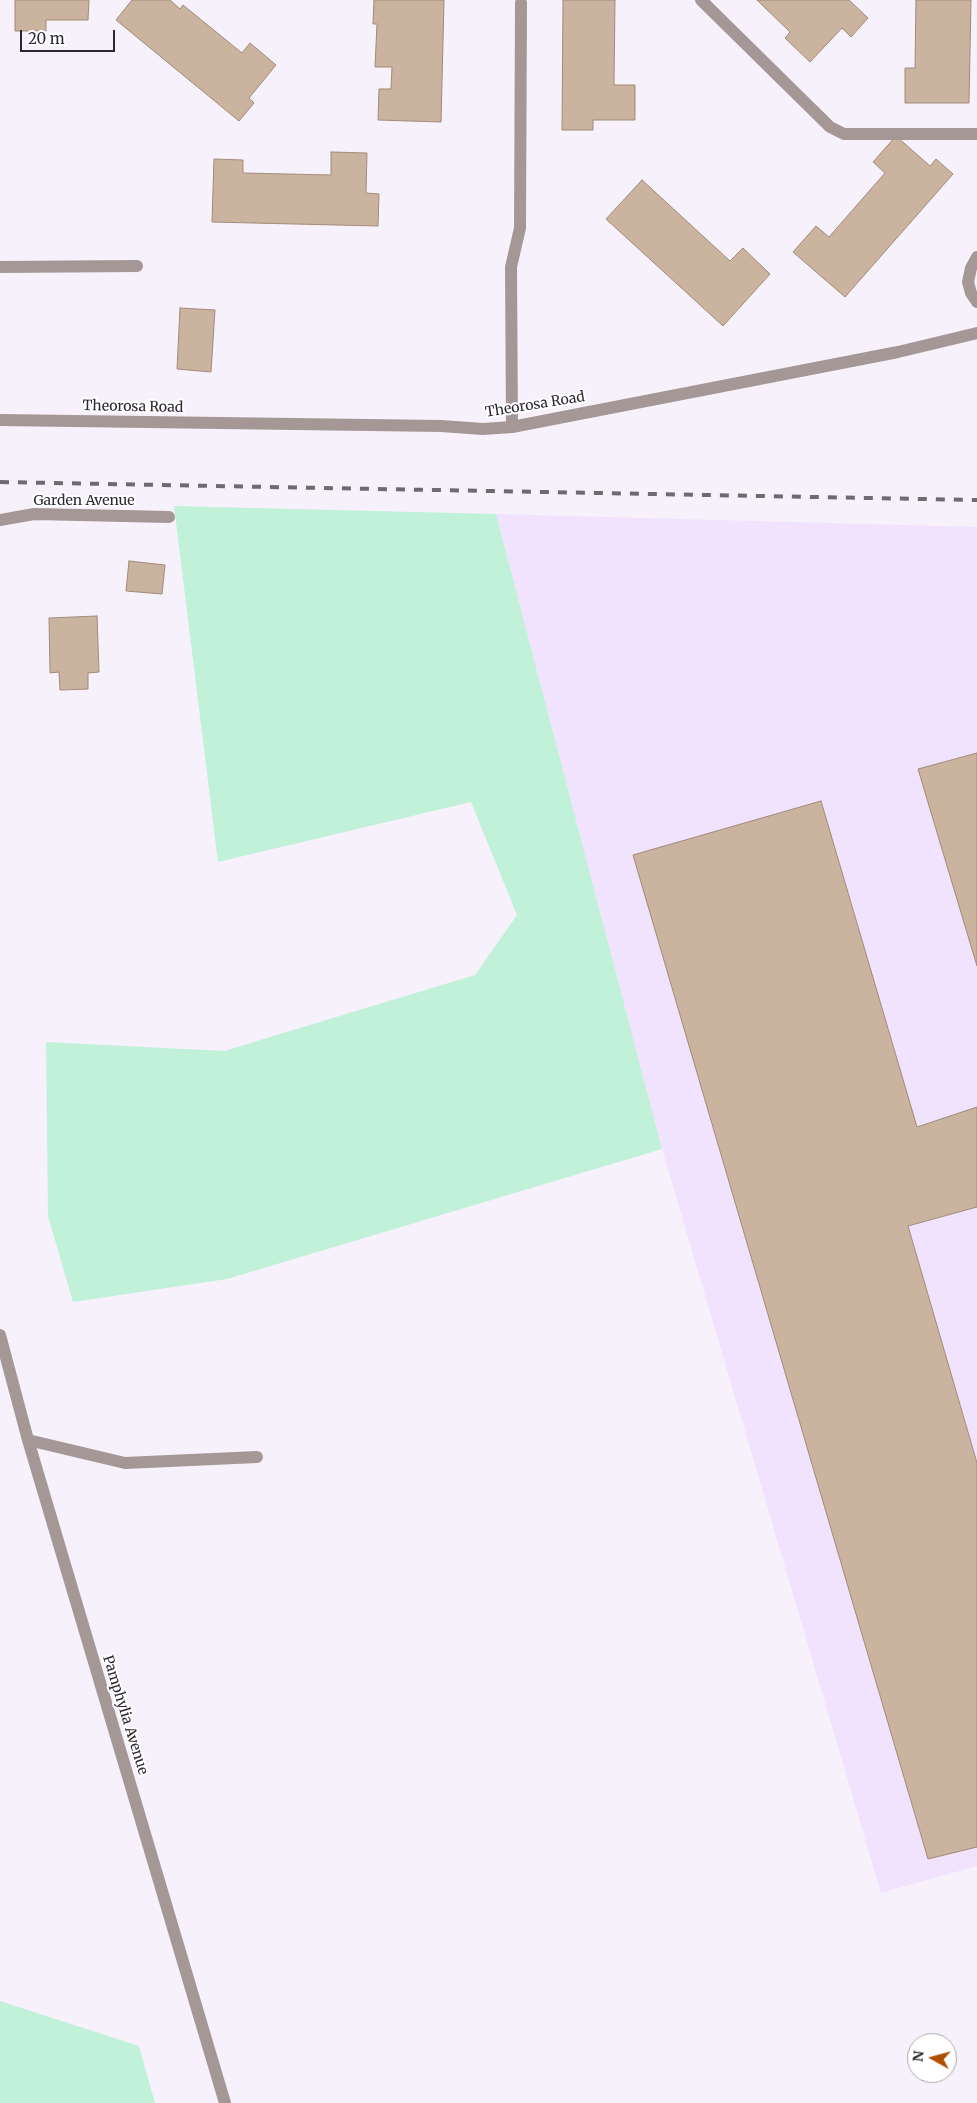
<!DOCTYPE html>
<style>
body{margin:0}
#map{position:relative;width:977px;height:2103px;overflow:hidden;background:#f6f1fb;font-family:Merriweather,serif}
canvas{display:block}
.north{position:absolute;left:907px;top:2033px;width:50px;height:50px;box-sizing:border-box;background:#fff;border:1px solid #aba9ad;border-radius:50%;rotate:277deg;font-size:14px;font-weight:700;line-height:20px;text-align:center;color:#2c2731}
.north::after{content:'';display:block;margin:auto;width:18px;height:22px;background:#ae4f00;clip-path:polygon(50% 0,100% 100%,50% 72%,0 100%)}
.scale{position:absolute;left:20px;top:30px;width:95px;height:22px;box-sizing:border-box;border:2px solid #2c2731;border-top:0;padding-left:6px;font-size:15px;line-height:18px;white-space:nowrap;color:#2c2731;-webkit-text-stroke:4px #fff;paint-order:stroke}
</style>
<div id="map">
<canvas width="977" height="2103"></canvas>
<div class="north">N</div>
<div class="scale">20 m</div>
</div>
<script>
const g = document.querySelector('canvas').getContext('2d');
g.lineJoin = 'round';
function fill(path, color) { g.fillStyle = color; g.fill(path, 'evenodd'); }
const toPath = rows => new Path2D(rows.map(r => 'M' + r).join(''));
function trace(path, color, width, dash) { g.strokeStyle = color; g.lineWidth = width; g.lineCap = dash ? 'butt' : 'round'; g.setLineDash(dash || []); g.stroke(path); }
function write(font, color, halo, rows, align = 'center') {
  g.font = font + ' Merriweather,serif'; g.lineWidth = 4; g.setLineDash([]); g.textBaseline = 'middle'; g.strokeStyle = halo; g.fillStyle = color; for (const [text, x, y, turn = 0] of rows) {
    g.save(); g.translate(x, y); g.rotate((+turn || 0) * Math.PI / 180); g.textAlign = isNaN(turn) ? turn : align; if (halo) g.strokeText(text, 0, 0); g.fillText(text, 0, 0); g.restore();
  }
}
const built = toPath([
 [496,514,977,527,977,1866,881,1893,662,1149]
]);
const green = toPath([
 [174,506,496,514,662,1149,227,1279,73,1302,48,1216,46,1042,224,1051,475,975,517,915,471,802,218,862],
 [0,2001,139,2046,155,2103,0,2103]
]);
const building = toPath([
 [15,0,89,0,88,20,46,20,46,31,15,31,15,0],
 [132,0,170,0,180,9,183,5,242,53,250,43,276,65,249,98,254,103,239,121,116,20,132,0],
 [374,0,444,0,441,122,378,120,379,89,391,89,392,67,375,67,377,24,373,24,374,0],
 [563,0,615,0,614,85,635,85,635,120,593,120,593,130,562,130,563,0],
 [757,0,849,0,868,18,851,37,842,28,810,62,785,38,790,32,757,0],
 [916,0,971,0,969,103,905,103,905,68,915,68,916,0],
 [896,136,930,166,936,159,953,174,845,297,793,252,816,226,829,237,885,173,873,162,896,136],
 [331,152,367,153,366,193,379,194,378,226,212,222,214,159,243,160,243,173,331,175,331,152],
 [642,180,730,261,743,248,770,274,723,326,606,219,642,180],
 [180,308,215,310,211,372,177,369,180,308],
 [129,561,165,565,162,594,126,591,129,561],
 [97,616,99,672,88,673,88,689,60,690,59,672,50,673,49,618,97,616],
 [977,753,977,966,918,769,977,753],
 [821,801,917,1127,977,1107,977,1207,908,1226,977,1463,977,1847,928,1859,633,855,821,801]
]);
const minor = toPath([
 [701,0,830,127,844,134,977,134],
 [977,257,971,268,968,282,971,293,977,302],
 [0,267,137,266],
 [0,420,441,426,483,429,512,427,898,352,977,333],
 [512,427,511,267,520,228,521,3],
 [0,520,34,514,169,517],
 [0,1335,28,1440,225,2103],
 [28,1440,125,1463,257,1457]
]);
const rail = toPath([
 [0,482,977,500]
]);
const streetNames = [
 ["Theorosa Road",535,405,-9],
 ["Theorosa Road",133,407,1],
 ["Garden Avenue",84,501],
 ["Pamphylia Avenue",125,1715,73]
];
fill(built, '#f1e3fd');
fill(green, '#c1f1d8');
fill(building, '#cab39f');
trace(building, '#a18b77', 1);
trace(minor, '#a59795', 12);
trace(rail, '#6e6973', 4, [9, 9]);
write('14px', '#2c2731', '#fff', streetNames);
</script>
